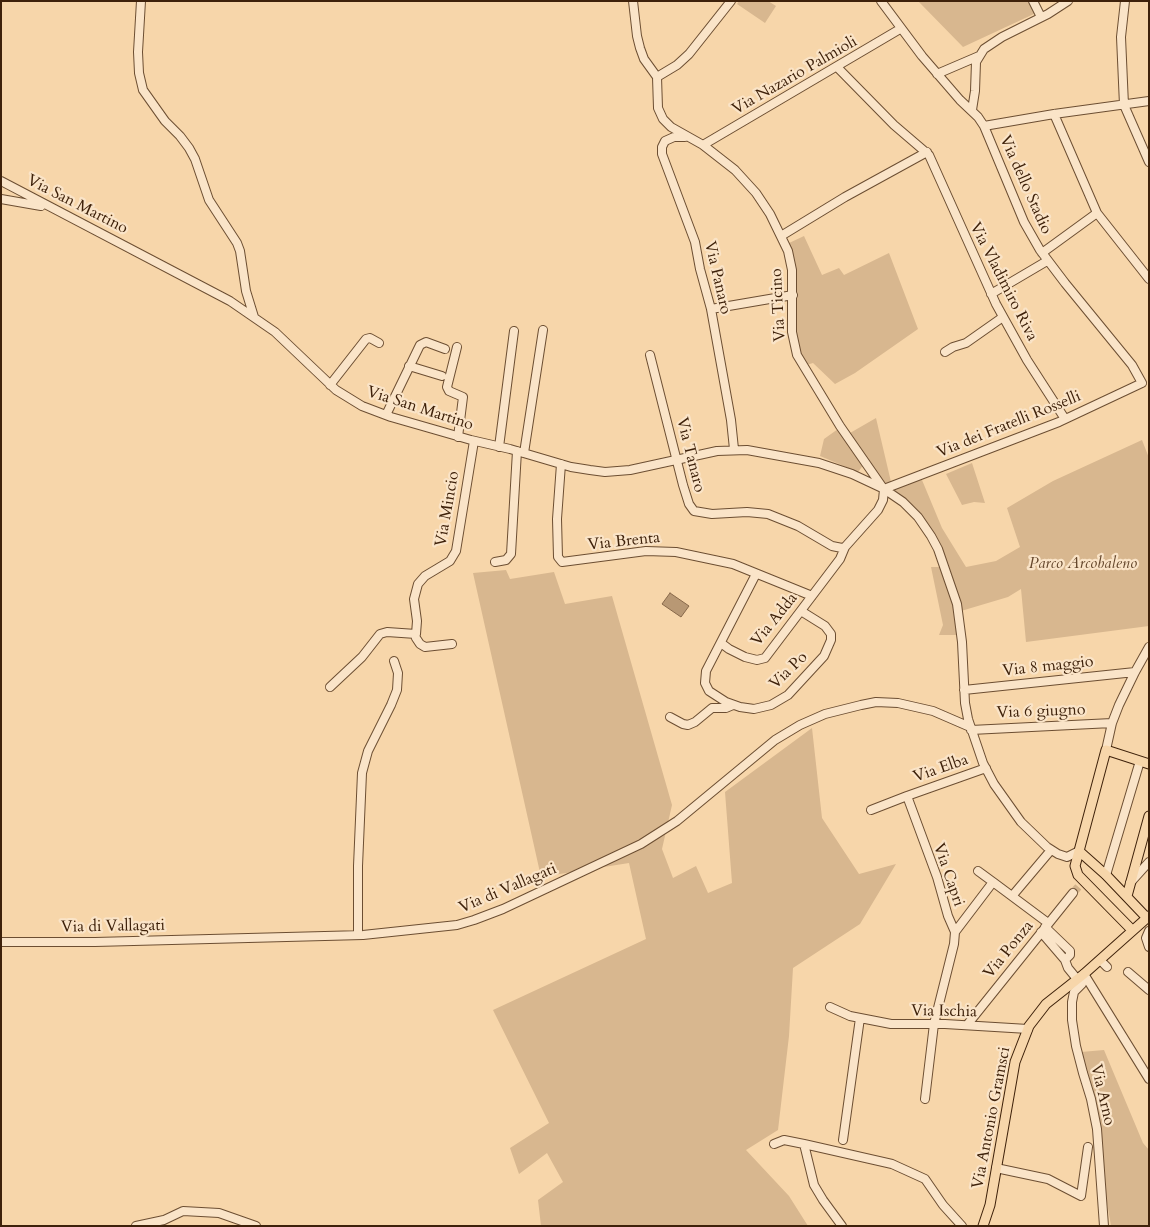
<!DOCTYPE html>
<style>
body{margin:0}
#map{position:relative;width:1150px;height:1227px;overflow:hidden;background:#f7d6aa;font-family:Cardo,serif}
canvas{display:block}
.frame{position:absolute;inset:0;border:2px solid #3e210a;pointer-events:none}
</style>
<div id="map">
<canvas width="1150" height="1227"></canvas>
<div class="frame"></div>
</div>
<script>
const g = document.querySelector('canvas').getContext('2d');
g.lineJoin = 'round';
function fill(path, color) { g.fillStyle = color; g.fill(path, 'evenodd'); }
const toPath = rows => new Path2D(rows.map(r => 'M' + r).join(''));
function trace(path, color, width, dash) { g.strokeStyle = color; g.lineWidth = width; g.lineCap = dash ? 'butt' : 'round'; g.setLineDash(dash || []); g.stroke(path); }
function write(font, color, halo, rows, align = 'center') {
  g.font = font + ' Cardo,serif'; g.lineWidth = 4.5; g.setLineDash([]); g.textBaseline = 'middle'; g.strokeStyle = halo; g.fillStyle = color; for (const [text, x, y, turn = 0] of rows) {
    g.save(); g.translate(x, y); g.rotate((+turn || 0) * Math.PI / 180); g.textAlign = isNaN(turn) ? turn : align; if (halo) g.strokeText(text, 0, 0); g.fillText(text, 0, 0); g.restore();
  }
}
const green = toPath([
 [739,1,768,1,776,6,765,23,737,4],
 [918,1,1031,1,1036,13,963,47],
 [804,236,822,275,839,268,844,275,889,253,918,329,855,373,835,384,813,363,803,366,793,340,787,244],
 [876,418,891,482,884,485,850,433],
 [838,429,864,464,858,472,820,456,824,439],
 [1142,440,1149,458,1149,626,1026,642,1021,589,1008,597,961,611,924,522,885,485,922,480,942,528,966,567,996,561,1020,547,1007,508,1053,481],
 [972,463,985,503,974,502,962,505,946,474],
 [931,567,940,567,954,603,958,635,939,635,943,625],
 [506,570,510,579,554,572,565,604,612,596,672,805,662,849,673,878,696,866,708,893,732,883,725,792,812,728,822,818,859,874,896,864,860,924,793,968,789,1036,778,1130,746,1150,789,1196,808,1226,541,1226,538,1200,563,1182,547,1153,519,1174,510,1148,549,1123,493,1010,646,939,629,863,541,877,473,573],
 [1104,1050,1143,1143,1149,1150,1149,1226,1111,1226,1081,1052]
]);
const water = toPath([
 [670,593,689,606,681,617,662,604,670,593]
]);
const minorTunnel = toPath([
 [1073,893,1080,885]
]);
const minor = toPath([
 [141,1,138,52,139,73,143,90,165,121,180,136,189,148,195,159,209,200,237,243,240,251,246,291,254,317],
 [633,1,637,36,640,48,644,59,657,77],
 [731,1,689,54,677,65,657,77,658,108,663,119,671,127,703,145,735,170,756,193,770,214,788,251,792,270,792,332,797,355,840,426,883,488],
 [881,1,922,56,960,100,978,117,984,126,1024,222,1040,250,1065,283,1132,365,1142,383],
 [1033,1,1041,17],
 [1125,1,1121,37,1124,105,1149,162],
 [837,67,894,125,929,155,996,304,1027,360,1065,419],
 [937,74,979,56],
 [972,110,975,91,976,62,984,49,1002,37,1048,14,1068,1],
 [1054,114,1097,213,1149,279],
 [984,126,1054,114,1149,101],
 [685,137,674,137,665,141,662,147,662,154,695,242,700,269,711,309,731,420,734,449],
 [703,145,900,29],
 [1,181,230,301,275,332,336,390,362,406,391,417,471,440,510,449,571,467,590,470,605,472,630,470,717,451,747,450,819,463,852,474,884,489,903,502,918,517,931,536,938,549,957,604,962,642,965,703,968,719,983,763,994,784,1021,822,1047,847,1058,854,1067,857,1079,851],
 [1,199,41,206],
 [781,236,845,197,927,152],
 [1042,253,1097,213],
 [991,294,1047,261],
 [711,309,793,295],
 [457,347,447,387,449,391,463,397,458,437],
 [945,352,953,347,966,343,1003,317],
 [650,355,683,485,689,504,694,511,712,514,747,512,768,514,798,526,832,546,842,548,845,547,878,510,883,500,884,489],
 [409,366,442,376],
 [330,385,366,339,370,338,379,343],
 [386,415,420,345,426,342,445,349],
 [499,447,514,331],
 [524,453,543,330],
 [561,464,557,519,558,557,562,562,646,551,676,552,733,564,812,596],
 [884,489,1059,422,1142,383],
 [495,562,506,560,511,554,517,451],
 [756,574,706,671,705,683,709,691,726,702,740,707,754,709,771,705,788,695,824,656,831,640,831,634,825,626,801,611],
 [416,638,420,644,425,647,452,644],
 [721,643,729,649,745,657,757,660,765,658,840,559,845,547],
 [330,687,362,657,380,634,387,632,416,634,417,621,414,599,418,584,425,576,450,561,456,551,474,441],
 [964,690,1135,672],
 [670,717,683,724,688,725,695,722,712,708,726,708,733,705],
 [971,730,1112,723],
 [1106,750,1112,723,1119,705,1135,672,1149,647],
 [871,810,907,796],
 [978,871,993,882],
 [1106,875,1140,761],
 [1130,883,1149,862],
 [1013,895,1051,850],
 [1045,927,1070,951,1070,955,1065,960],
 [1149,931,1146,938,1149,947],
 [955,932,948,916,937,877,907,796,986,768],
 [1041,932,1065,960,1068,968,1077,979],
 [358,935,358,866,362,773,368,751,391,705,397,690,398,673,394,661],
 [1,942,95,942,363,935,457,925,474,920,503,909,641,844,677,821,775,740,800,725,825,714,861,705,876,702,898,703,933,711,970,727],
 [1100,960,1107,967],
 [1128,972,1149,990],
 [1084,974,1082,984,1074,992,1072,1002,1072,1020,1076,1046,1083,1073,1091,1099,1097,1129,1104,1226],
 [1084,974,1149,1079],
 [830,1007,850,1016,891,1024,945,1024,1028,1029],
 [967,1025,1073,893],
 [925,1099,934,1024,954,944,955,932,993,882,1048,923],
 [843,1140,860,1018],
 [774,1144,784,1140,804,1144],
 [996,1168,1048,1179,1081,1196,1088,1147],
 [136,1226,164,1220,183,1211,219,1213,256,1226],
 [842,1226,823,1200,814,1185,804,1144,892,1164,925,1179,943,1205,962,1226]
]);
const major = toPath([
 [1079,851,1106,875,1147,918],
 [1127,896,1149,816],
 [1132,930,1078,875,1075,866,1106,750,1149,764],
 [983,1226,990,1205,1015,1062,1029,1026,1046,1004,1084,974,1149,916]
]);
const streetNames = [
 ["Via Nazario Palmioli",795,76,-30],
 ["Via dello Stadio",1025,185,66],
 ["Via San Martino",77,205,27],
 ["Via Panaro",717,278,77],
 ["Via Vladimiro Riva",1003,282,63],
 ["Via Ticino",779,305,-93],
 ["Via San Martino",420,409,18],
 ["Via dei Fratelli Rosselli",1009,425,-22],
 ["Via Tanaro",690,455,76],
 ["Via Mincio",448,509,-80],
 ["Via Brenta",624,542,-6],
 ["Via Adda",775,620,-51],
 ["Via 8 maggio",1048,667,-6],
 ["Via Po",789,671,-44],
 ["Via 6 giugno",1041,712,-2],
 ["Via Elba",941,769,-19],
 ["Via Capri",948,875,71],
 ["Via di Vallagati",508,889,-23],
 ["Via di Vallagati",113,927,-1],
 ["Via Ponza",1009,950,-51],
 ["Via Ischia",944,1012,1],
 ["Via Arno",1102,1095,77],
 ["Via Antonio Gramsci",992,1118,-79]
];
const parkNames = [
 ["Parco Arcobaleno",1083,564]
];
fill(green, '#d8b78f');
fill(water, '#b89874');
trace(water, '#87684a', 1);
trace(minorTunnel, '#d2b28a', 8, [8, 4]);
trace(minor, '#6c4e32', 10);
trace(major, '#3e210a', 11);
trace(minor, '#fae4c8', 8);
trace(major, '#f7d6aa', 9);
write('16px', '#3e210a', '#fae4c8', streetNames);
write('italic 16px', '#64462b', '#fae4c8', parkNames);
</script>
